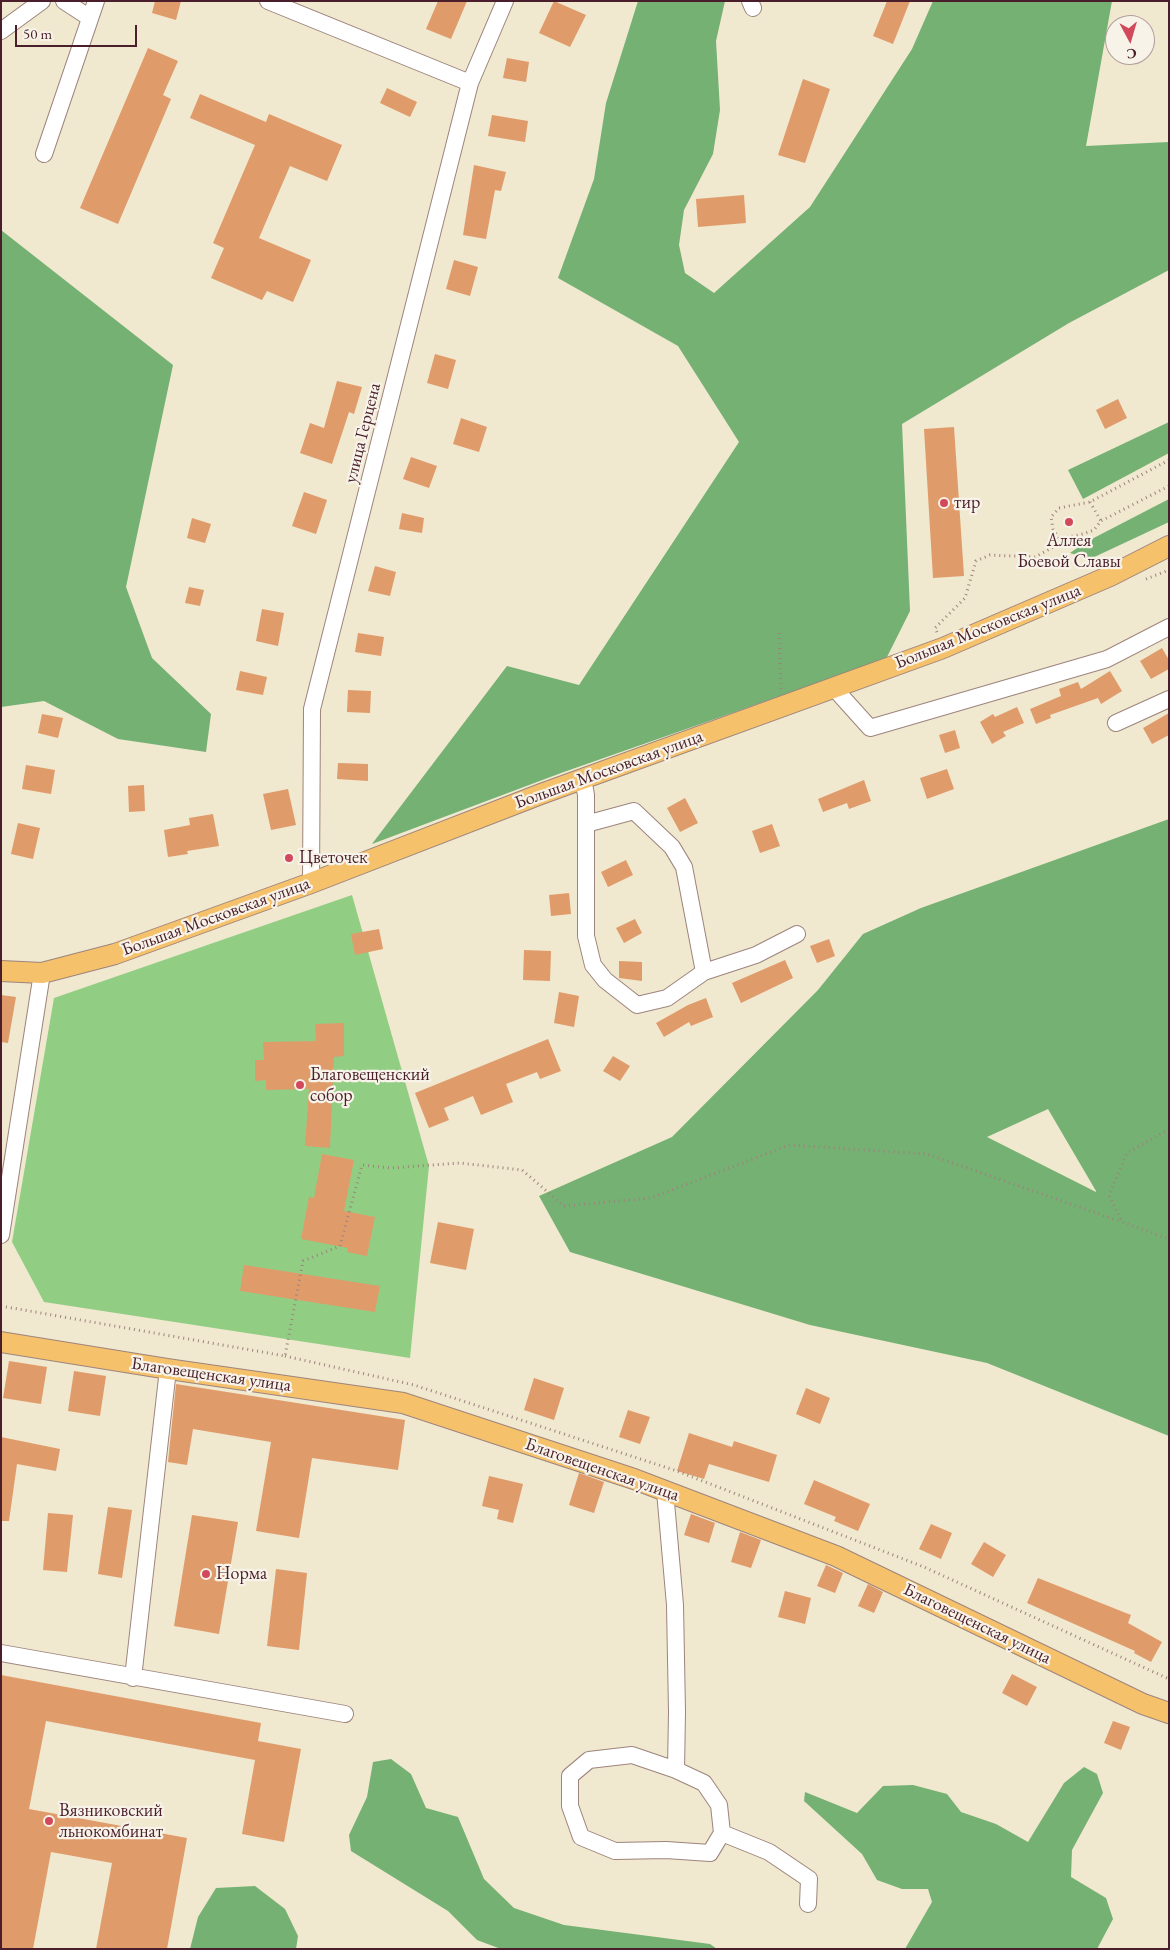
<!DOCTYPE html>
<meta charset="utf-8">
<style>
body{margin:0}
#map{position:relative;width:1170px;height:1950px;overflow:hidden;background:#f0e8cf;font-family:"EB Garamond",serif}
canvas{display:block}
.frame{position:absolute;inset:0;border:2px solid #4a1f2b;pointer-events:none}
.north{position:absolute;left:1105px;top:15px;width:50px;height:50px;box-sizing:border-box;background:#f7f3e8;border:1px solid #b29e9c;border-radius:50%;rotate:174deg;font-size:14px;font-weight:700;line-height:20px;text-align:center;color:#4a1f2b}
.north::after{content:'';display:block;margin:auto;width:18px;height:22px;background:#d1495b;clip-path:polygon(50% 0,100% 100%,50% 72%,0 100%)}
.scale{position:absolute;left:15px;top:25px;width:122px;height:22px;box-sizing:border-box;border:2px solid #4a1f2b;border-top:0;padding-left:6px;font-size:15px;line-height:18px;white-space:nowrap;color:#4a1f2b;-webkit-text-stroke:4px #f7f3e8;paint-order:stroke}
</style>
<div id="map">
<canvas width="1170" height="1950"></canvas>
<div class="frame"></div>
<div class="north">С</div>
<div class="scale">50 m</div>
</div>
<script>
const g = document.querySelector('canvas').getContext('2d');
g.lineJoin = 'round';
function fill(path, color) { g.fillStyle = color; g.fill(path, 'evenodd'); }
const toPath = rows => new Path2D(rows.map(r => 'M' + r).join(''));
function trace(path, color, width, dash) { g.strokeStyle = color; g.lineWidth = width; g.lineCap = dash ? 'butt' : 'round'; g.setLineDash(dash || []); g.stroke(path); }
function write(font, color, halo, rows, align = 'center') {
  g.font = font + ' "EB Garamond",serif'; g.lineWidth = 4.5; g.setLineDash([]); g.textBaseline = 'middle'; g.strokeStyle = halo; g.fillStyle = color; for (const [text, x, y, turn = 0] of rows) {
    g.save(); g.translate(x, y); g.rotate((+turn || 0) * Math.PI / 180); g.textAlign = isNaN(turn) ? turn : align; if (halo) g.strokeText(text, 0, 0); g.fillText(text, 0, 0); g.restore();
  }
}
const green = toPath([
 [352,895,429,1166,410,1358,44,1302,12,1242,54,998]
]);
const forest = toPath([
 [638,1,725,1,716,41,720,110,713,154,684,210,679,245,685,273,714,293,810,207,912,49,933,1,1112,1,1086,146,1169,142,1169,270,1069,323,902,424,910,611,886,659,561,773,372,844,507,666,579,685,739,442,678,346,558,278,594,179,606,103],
 [1,230,173,365,126,587,152,658,211,714,206,752,118,739,44,701,1,707],
 [1169,422,1169,453,1083,499,1068,470],
 [1169,499,1169,522,1090,559,1070,553,1086,542],
 [1169,819,1169,1436,987,1363,810,1325,570,1252,539,1196,672,1137,818,990,863,934,921,908],
 [1048,1109,1096,1191,1096,1192,987,1137],
 [391,1759,411,1774,426,1808,458,1817,484,1879,514,1908,564,1925,710,1944,717,1949,501,1949,477,1940,448,1911,351,1851,349,1835,367,1797,373,1762],
 [1084,1767,1097,1774,1103,1793,1072,1850,1071,1877,1106,1898,1113,1919,1097,1949,905,1949,932,1902,928,1889,902,1889,877,1880,862,1854,804,1801,805,1792,857,1813,883,1786,913,1785,947,1794,961,1812,996,1824,1028,1842,1064,1783],
 [255,1886,285,1909,298,1936,296,1949,190,1949,198,1917,216,1888]
]);
const building = toPath([
 [155,1,181,1,176,20,152,13],
 [438,1,467,1,451,39,426,29],
 [554,1,586,15,570,47,539,33],
 [887,1,910,1,893,44,873,36],
 [148,48,178,61,163,95,171,99,118,224,80,208],
 [507,58,529,62,526,82,503,78],
 [803,79,830,89,805,163,778,155],
 [387,88,417,102,410,117,380,103],
 [200,94,266,122,269,114,342,145,327,181,290,166,259,238,311,260,293,302,267,291,262,300,211,278,224,248,213,243,255,145,190,118],
 [492,115,528,121,525,142,488,136],
 [474,165,506,172,501,191,495,190,486,239,463,235],
 [744,195,746,223,698,227,696,199],
 [454,260,478,267,470,296,446,289],
 [435,354,456,360,448,389,427,383],
 [337,381,362,387,354,414,349,412,332,464,300,453,310,423,324,428],
 [1118,399,1127,418,1105,429,1096,410],
 [461,418,487,427,479,452,453,444],
 [954,427,964,576,933,578,924,429],
 [411,457,437,466,429,488,403,479],
 [304,492,327,500,316,534,292,526],
 [402,513,424,518,422,533,399,529],
 [192,518,211,524,205,543,187,538],
 [375,566,396,572,390,596,368,591],
 [189,587,204,590,200,606,185,603],
 [262,609,284,613,278,646,256,641],
 [358,633,384,637,381,656,355,652],
 [1162,648,1169,660,1169,669,1151,679,1140,661],
 [240,671,267,677,263,695,236,690],
 [1110,671,1122,691,1101,704,1098,698,1050,715,1051,718,1036,724,1030,709,1061,696,1059,689,1078,682,1081,689],
 [348,690,371,691,370,713,347,712],
 [1017,707,1024,723,1003,732,1006,736,992,744,980,722,993,714,995,717],
 [1169,713,1169,735,1152,744,1143,728],
 [42,714,63,718,58,738,38,733],
 [955,730,960,748,945,753,939,735],
 [338,763,368,764,368,781,337,779],
 [26,765,55,770,51,794,22,789],
 [947,769,954,789,927,799,920,778],
 [864,780,871,801,849,809,847,803,823,812,818,799],
 [144,785,145,811,129,812,128,786],
 [288,789,296,825,271,830,263,794],
 [685,798,698,823,680,832,667,808],
 [213,814,219,846,187,851,188,854,168,857,164,830,190,825,189,818],
 [18,823,40,828,33,859,11,854],
 [772,824,780,846,760,853,752,831],
 [626,860,633,875,608,887,601,872],
 [569,893,571,914,551,916,549,895],
 [635,919,642,933,624,943,616,928],
 [379,929,383,949,355,955,351,934],
 [829,939,835,956,817,963,810,946],
 [524,950,551,951,550,981,523,980],
 [785,960,793,978,741,1003,732,983],
 [619,961,642,962,642,981,619,978],
 [559,992,579,996,574,1027,554,1023],
 [1,995,16,997,8,1043,1,1042],
 [706,998,713,1017,691,1026,689,1022,664,1037,656,1023,688,1005],
 [344,1023,344,1056,334,1057,330,1148,305,1146,309,1089,266,1090,266,1080,255,1081,255,1060,264,1060,263,1042,316,1041,315,1024],
 [548,1039,561,1071,540,1079,537,1072,506,1084,513,1102,481,1115,473,1096,444,1108,449,1120,429,1128,415,1093],
 [613,1056,630,1066,620,1081,603,1071],
 [322,1154,354,1160,344,1211,375,1217,367,1256,347,1252,348,1248,301,1239,309,1197,314,1198],
 [438,1222,474,1229,466,1270,430,1263],
 [244,1265,380,1286,375,1312,240,1291],
 [9,1361,47,1367,41,1404,3,1398],
 [74,1371,106,1376,100,1416,68,1411],
 [534,1378,564,1388,554,1420,524,1410],
 [176,1384,405,1420,398,1470,312,1458,299,1538,256,1531,271,1442,193,1429,187,1465,168,1462],
 [806,1388,830,1398,820,1424,796,1414],
 [628,1410,650,1417,640,1444,619,1437],
 [689,1433,732,1447,734,1441,777,1455,769,1482,709,1464,704,1479,677,1471],
 [1,1437,60,1449,56,1471,17,1464,9,1521,1,1521],
 [579,1473,604,1482,594,1513,569,1505],
 [489,1476,523,1484,513,1523,497,1519,499,1510,482,1506],
 [814,1480,870,1504,858,1531,834,1521,836,1517,804,1504],
 [108,1507,132,1510,122,1578,98,1574],
 [48,1513,73,1515,67,1572,43,1570],
 [691,1514,715,1523,709,1543,684,1535],
 [192,1515,238,1522,219,1634,174,1626],
 [931,1524,952,1533,941,1559,919,1549],
 [740,1532,761,1540,751,1568,731,1562],
 [984,1542,1006,1555,993,1577,971,1564],
 [826,1565,843,1573,835,1593,817,1586],
 [276,1569,307,1573,299,1650,267,1646],
 [1038,1578,1131,1615,1128,1623,1162,1642,1151,1662,1134,1653,1135,1651,1027,1603],
 [868,1584,883,1592,874,1613,858,1606],
 [785,1591,811,1598,805,1624,778,1617],
 [1012,1674,1037,1687,1027,1706,1002,1693],
 [1,1675,261,1723,258,1741,301,1749,284,1842,242,1834,255,1760,46,1721,29,1809,187,1838,167,1949,96,1949,112,1863,51,1852,33,1949,1,1949],
 [1113,1721,1130,1727,1121,1750,1104,1743]
]);
const path = toPath([
 [1169,460,1090,502,1059,508,1051,517,1053,529,1059,539,1083,534,1094,530,1101,521,1169,486],
 [1090,502,1101,521],
 [1146,579,1169,570],
 [937,632,935,628,965,598,976,561,990,555,1035,557,1070,538],
 [779,633,781,689],
 [1169,1129,1127,1153,1109,1195,1122,1222,1169,1239],
 [1,1306,285,1356,303,1261,340,1246,362,1165,391,1168,460,1163,522,1170,564,1206,651,1198,789,1145,927,1154,1122,1222],
 [285,1356,414,1385,677,1471,924,1567,1169,1679]
]);
const minor = toPath([
 [64,1,90,18],
 [268,1,470,83],
 [750,1,753,8],
 [1,31,42,1],
 [44,154,96,1],
 [834,688,870,728,1107,659,1169,627],
 [1116,723,1169,699],
 [583,779,586,795,586,936,593,965,605,980,637,1005,667,998,704,972,756,955,797,934],
 [586,824,634,811,672,847,684,867,704,972],
 [311,883,312,709,470,83,505,1],
 [1,1235,42,973],
 [665,1491,675,1605,677,1712,676,1770,632,1755,589,1760,570,1776,570,1806,581,1837,615,1851,666,1850,710,1853,722,1833,719,1805,704,1783,676,1770],
 [1,1653,345,1714],
 [133,1678,168,1369],
 [722,1833,769,1852,809,1879,808,1904]
]);
const major = toPath([
 [1,971,42,973,115,954,311,883,541,794,943,648,1110,576,1169,546],
 [1,1342,168,1369,403,1403,634,1479,836,1556,1143,1704,1169,1713]
]);
const markers = [
 [944,503,5,"#d1495b"],
 [1069,522,5,"#d1495b"],
 [289,858,5,"#d1495b"],
 [300,1085,5,"#d1495b"],
 [206,1574,5,"#d1495b"],
 [49,1821,5,"#d1495b"]
];
const streetNames = [
 ["улица Герцена",363,433,-76],
 ["Большая Московская улица",988,627,-22],
 ["Большая Московская улица",609,770,-20],
 ["Большая Московская улица",216,917,-20],
 ["Благовещенская улица",211,1375,8],
 ["Благовещенская улица",602,1470,19],
 ["Благовещенская улица",977,1624,26]
];
const poiNames = [
 ["тир",954,503],
 ["Аллея",1069,541,"center"],
 ["Боевой Славы",1069,562,"center"],
 ["Цветочек",299,858],
 ["Благовещенский",310,1075],
 ["собор",310,1096],
 ["Норма",216,1574],
 ["Вязниковский",59,1811],
 ["льнокомбинат",59,1832]
];
fill(green, '#91ce84');
fill(forest, '#74b172');
fill(building, '#e09b6b');
trace(minor, '#9d847d', 18);
trace(major, '#9d847d', 22);
trace(path, '#9d847d', 3, [1, 4]);
trace(minor, '#fff', 16);
trace(major, '#f6c16b', 20);
for (const [x, y, r, color] of markers) { const dot = new Path2D(); dot.arc(x, y, r, 0, 2 * Math.PI); g.fillStyle = color; g.fill(dot); trace(dot, '#f7f3e8', 2); }
write('18px', '#4a1f2b', '#f7f3e8', streetNames);
write('18px', '#4a1f2b', '#f7f3e8', poiNames, 'left');
</script>
